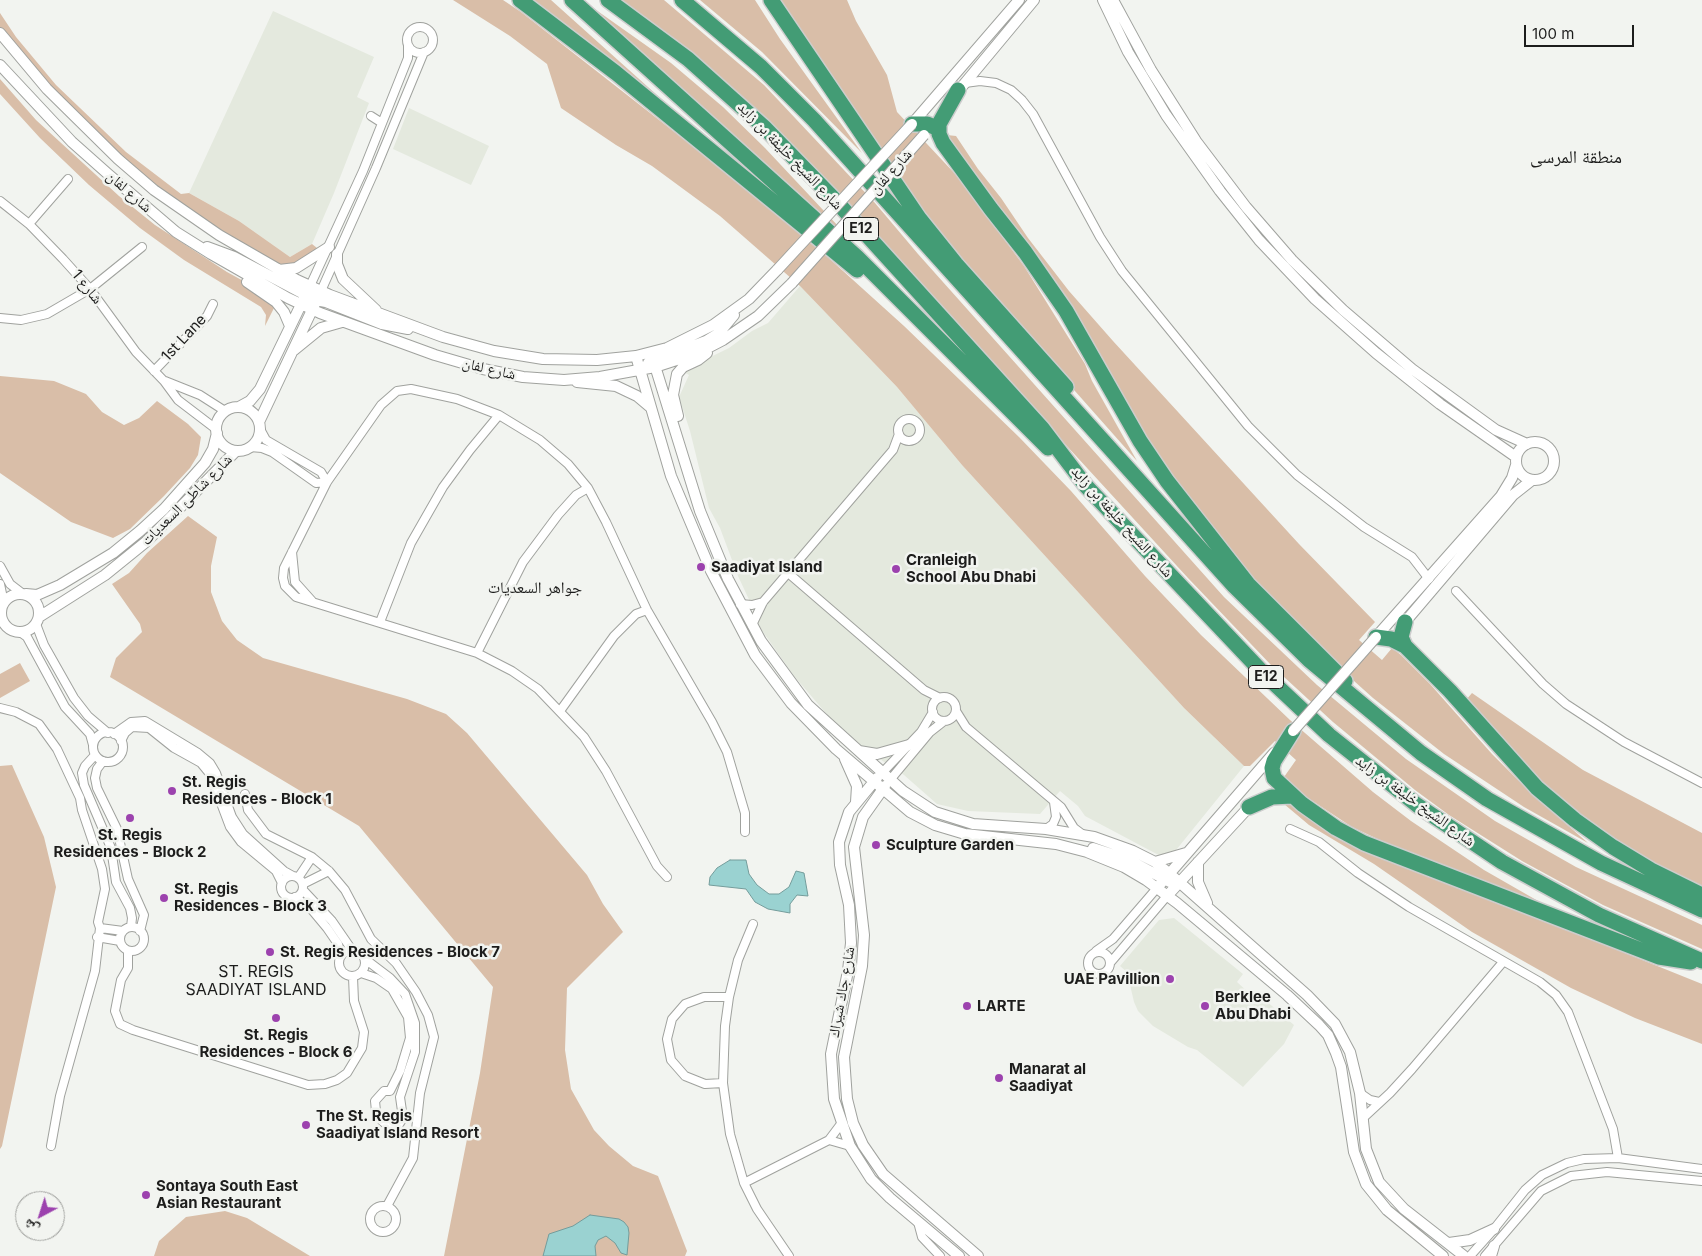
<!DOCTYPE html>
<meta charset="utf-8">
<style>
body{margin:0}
#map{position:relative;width:1702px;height:1256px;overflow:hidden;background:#f2f4f0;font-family:Inter,"Noto Naskh Arabic",sans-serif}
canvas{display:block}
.north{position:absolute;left:15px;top:1191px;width:50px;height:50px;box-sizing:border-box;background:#f2f4f0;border:1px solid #9d9e9b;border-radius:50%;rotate:220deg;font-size:14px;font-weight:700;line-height:20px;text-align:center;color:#1d1d1c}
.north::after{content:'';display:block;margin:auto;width:18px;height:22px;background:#9c42ae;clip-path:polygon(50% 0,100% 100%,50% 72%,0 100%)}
.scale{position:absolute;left:1524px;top:25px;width:110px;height:22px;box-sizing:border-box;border:2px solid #1d1d1c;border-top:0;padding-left:6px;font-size:15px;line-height:18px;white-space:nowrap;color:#1d1d1c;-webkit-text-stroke:4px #f2f4f0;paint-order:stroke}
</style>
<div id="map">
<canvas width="1702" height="1256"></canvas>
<div class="north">ش</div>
<div class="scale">100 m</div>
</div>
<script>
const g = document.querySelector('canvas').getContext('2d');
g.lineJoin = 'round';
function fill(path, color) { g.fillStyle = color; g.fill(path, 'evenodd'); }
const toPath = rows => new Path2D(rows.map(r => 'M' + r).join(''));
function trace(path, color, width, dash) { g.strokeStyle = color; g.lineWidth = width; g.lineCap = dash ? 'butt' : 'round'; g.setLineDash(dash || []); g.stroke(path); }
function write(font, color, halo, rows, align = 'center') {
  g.font = font + ' Inter,"Noto Naskh Arabic",sans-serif'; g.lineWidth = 5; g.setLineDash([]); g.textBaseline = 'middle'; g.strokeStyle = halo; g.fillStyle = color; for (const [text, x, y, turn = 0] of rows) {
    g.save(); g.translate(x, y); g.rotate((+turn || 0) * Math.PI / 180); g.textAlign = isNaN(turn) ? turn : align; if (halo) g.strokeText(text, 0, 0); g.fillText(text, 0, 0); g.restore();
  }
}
const built = toPath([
 [273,11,374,57,357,97,369,103,334,193,312,244,290,257,239,221,189,193],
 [409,108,489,146,471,185,393,149],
 [800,286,897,387,962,465,1184,708,1244,766,1168,860,1085,816,1078,806,1060,791,1040,814,968,811,937,804,904,775,866,750,831,719,794,676,761,629,758,623,758,612,752,606,738,576,720,528,709,508,690,431,679,397,689,375,682,371,729,348,752,331,768,323],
 [1174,918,1243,974,1237,982,1249,993,1257,993,1294,1025,1284,1044,1243,1087,1197,1050,1188,1047,1153,1026,1138,1011,1134,1002,1127,972,1120,966,1159,920]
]);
const green = toPath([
 [453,0,503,0,521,12,732,177,801,233,904,326,1019,437,1071,491,1145,576,1201,635,1290,720,1373,792,1411,821,1484,870,1559,913,1418,858,1352,827,1305,796,1284,777,1296,760,1275,741,1250,766,1244,766,1184,708,962,465,897,387,800,286,720,216,652,166,616,145,561,108,547,64,510,36],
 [529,0,551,0,707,140],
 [582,0,671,63,723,107,765,148,869,259],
 [620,0,664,0,764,85,875,203,918,254,1224,597,1317,685,1406,759,1495,821,1576,867,1702,925,1702,949,1603,905,1522,861,1449,815,1415,790,1333,722,1271,665,1188,578,764,116,682,44],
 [700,0,755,0,780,39,862,153,762,52],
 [776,0,847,0,856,21,887,75,897,112,958,177,1024,266,1085,364,1092,381,1137,461,942,241],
 [0,13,16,37,56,85,126,152,181,194,189,193,239,221,290,257,312,244,317,248,309,263,292,272,244,246,148,180,78,118,0,30],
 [0,79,36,120,119,196,155,225,227,272,278,300,265,326,266,315,261,307,184,260,140,228,89,185,40,138,0,94],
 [947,135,956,136,978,169,1001,198,1028,238,1069,291,1113,341,1299,544,1375,622,1359,640,1382,660,1392,648,1401,655,1430,684,1492,754,1531,793,1588,843,1524,807,1444,754,1373,698,1286,620,1194,510],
 [0,376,54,381,86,394,102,412,124,425,139,418,157,401,188,424,201,437,198,455,190,468,164,496,130,529,113,538,71,522,0,473],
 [188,516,217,537,211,566,211,592,222,621,237,640,263,658,407,699,446,714,467,733,587,875,603,904,623,932,567,988,565,1050,571,1089,594,1130,609,1146,633,1166,658,1176,687,1251,685,1256,444,1256,480,1073,493,987,359,826,110,677,116,658,142,632,140,624,112,584,129,573,147,553],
 [20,663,30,681,0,698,0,674],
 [1472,693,1583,770,1702,833,1702,889,1609,838,1531,775,1466,700],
 [12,765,44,837,56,887,2,1146,0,1149,0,766],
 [1287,802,1342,839,1702,984,1702,1044,1635,1018,1571,988,1472,932,1374,864,1309,825,1284,804],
 [225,1211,247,1218,310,1256,154,1256,159,1241,186,1217]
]);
const water = toPath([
 [730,860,746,860,749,874,757,885,769,894,779,894,789,887,796,871,804,873,808,896,797,895,790,904,790,913,768,909,755,902,746,889,709,885,710,877,717,868,730,860],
 [590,1215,619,1219,624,1222,628,1227,629,1233,627,1255,621,1253,615,1243,606,1236,598,1240,595,1246,596,1256,543,1256,549,1234,573,1226,590,1215]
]);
const minor = toPath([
 '407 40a13 13 0 1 1 26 0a13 13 0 1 1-26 0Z',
 [965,83,980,81,996,83,1011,90,1022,100,1033,114,1100,237,1122,271,1248,426,1297,475,1364,527,1412,557,1429,579],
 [371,116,382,123],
 [0,201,29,224,63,259,90,289,136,352,164,381,178,400,216,429],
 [29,224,68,179],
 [310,286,363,171,408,58,408,46],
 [321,291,376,168,424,52],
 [0,318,21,320,47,314,90,289,142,247],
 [154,371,207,316,213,304],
 [165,381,200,395,225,411],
 '898 430a11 11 0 1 1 22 0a11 11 0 1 1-22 0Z',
 [250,447,262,448,272,452,316,483,327,482,321,472,266,440,260,429],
 [292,552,295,582,312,601],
 [0,566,10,584,23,594],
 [787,572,924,690,940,698],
 [0,584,4,603],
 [1456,591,1543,684,1566,704,1624,742,1702,783],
 [740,604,752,605,763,602],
 [380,622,411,543,443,487,470,450,499,415],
 [36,624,44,645,74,698,88,716,108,733],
 [752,625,763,602,893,450,899,434],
 [20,632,27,637,65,707,90,734,93,745],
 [477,653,523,562,558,515,576,495,588,488],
 '932 709a12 12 0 1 1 24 0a12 12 0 1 1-24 0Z',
 [0,708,16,712,39,724,57,749,80,798,82,810,102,869,105,889,98,922,100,928,95,971,60,1096,51,1146],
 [560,711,614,636,636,614,647,610],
 [956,711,966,727,1061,807,1074,828,1082,834],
 '93 747a15 15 0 1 1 30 0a15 15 0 1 1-30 0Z',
 [114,734,131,722,145,721,198,753,210,763,216,773,232,817,243,834,284,871,293,876],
 [121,741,125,733,132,727,149,728,174,748,201,763,210,774,230,827,241,842,276,871,282,883],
 [95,755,85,766,82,773,84,785,111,848,116,882,130,908,132,918,131,927],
 [103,761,97,769,95,778,97,788,117,829,128,879,144,915,140,931],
 [882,773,921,732,933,712],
 [890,780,930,732,944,721],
 [245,794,248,810,266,834,312,857,329,871,345,890,371,939,396,963,416,992,428,1015,434,1037,420,1093,413,1158,387,1206],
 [1046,829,1053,824,1056,817,1054,802],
 [1290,829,1319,842,1358,873,1409,907,1540,982,1556,995,1568,1012,1613,1129,1618,1158],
 '281 887a11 11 0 1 1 22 0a11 11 0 1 1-22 0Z',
 [667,877,657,866,606,771,584,737,538,689,512,671,477,653,296,597,285,586,283,578,284,568,327,482,381,405,397,391,411,389,457,399,499,415,540,440,568,464,588,488,606,522,647,610,712,722,727,752,745,813,745,832],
 [298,878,312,857],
 [303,884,329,871],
 [303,890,332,921,352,950],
 [295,897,312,910,327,928,338,944,341,955],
 [753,924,738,960,729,997,725,1026,723,1083,730,1134,744,1183,757,1209,789,1256],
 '120 939a12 12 0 1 1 24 0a12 12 0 1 1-24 0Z',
 [100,928,123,931],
 [97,937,120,941],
 '339 963a13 13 0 1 1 26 0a13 13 0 1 1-26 0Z',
 [128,951,128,968,121,980,115,1011,120,1024,133,1030,308,1085,325,1084,337,1080,347,1073,362,1048,364,1032,354,1001,353,977],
 [1096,951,1113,939,1157,888],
 '1088 963a11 11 0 1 1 22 0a11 11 0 1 1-22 0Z',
 [1110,963,1167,896],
 [361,973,376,978,392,989,408,1017,410,1038,400,1071,390,1091,384,1091,375,1101,376,1111,382,1121,391,1128,398,1126,403,1118,400,1097,415,1052,415,1023,405,994,390,978,365,959],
 [723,1083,705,1084,685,1076,671,1060,667,1039,672,1019,685,1004,704,997,729,997],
 [1360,1093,1370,1100,1379,1102],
 [1363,1118,1390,1093,1412,1069,1503,962],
 [829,1140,850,1146],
 [744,1183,829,1140,841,1124],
 '370 1219a13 13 0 1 1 26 0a13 13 0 1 1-26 0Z',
 [918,1222,922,1237,940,1256],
 [1470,1256,1494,1229,1525,1190,1542,1175,1567,1163,1584,1159,1618,1158,1702,1169],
 [1485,1256,1541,1191,1571,1176,1607,1172,1702,1181]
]);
const tertiary = toPath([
 [1103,0,1128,52,1166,115,1220,191,1259,240,1315,299,1376,353,1440,404,1516,457],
 [1113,0,1151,70,1196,141,1246,207,1292,260,1343,310,1412,369,1496,430,1527,444],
 [0,33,47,89,118,159,154,190,219,235,297,280,330,295,443,337,494,351,543,359,597,360,636,356,667,348,713,325,749,299,778,269],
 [0,65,72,142,108,174,176,232,211,254,288,298,320,313,435,355,483,369,523,377,564,380,600,377,655,367,698,353,723,340,758,316,792,283],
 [955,95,1034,0],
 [912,124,1019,0],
 [207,247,234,257,302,293,311,295],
 [337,254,337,264,343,279,376,310],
 [279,270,296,268,329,247],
 [247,282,276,302,284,312,290,326],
 [310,299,326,302,382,324,408,329],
 [294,350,321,328,342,322],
 [651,353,700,511,728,579,761,641,808,705,903,791,935,812,973,824,1046,829,1094,837,1133,851,1155,862,1170,874,1307,995,1335,1024,1350,1052,1360,1093,1366,1149,1379,1182,1404,1209,1464,1256],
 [636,356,671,476,711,571,755,655,791,703,836,749,910,812,935,825,965,834,1056,844,1087,852,1124,867,1146,880,1177,903,1287,995,1319,1025,1328,1035,1336,1053,1341,1067,1354,1152,1366,1184,1387,1210,1443,1256],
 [648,363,706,341,719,333,734,315],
 [577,382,616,386,637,396,650,407],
 [239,407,250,401,260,389,310,286],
 '216 429a22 22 0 1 1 44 0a22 22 0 1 1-44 0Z',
 [678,416,673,395,677,374,683,367,698,360,707,353],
 [259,422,321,291],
 '1516 461a19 19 0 1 1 38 0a19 19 0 1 1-38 0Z',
 '1 613a19 19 0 1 1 38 0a19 19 0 1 1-38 0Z',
 [26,594,37,595,60,585,113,553,140,531,164,509,205,463,213,449,217,433],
 [39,617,105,575,147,541,236,451],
 [1405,622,1513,495,1532,480],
 [1376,637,1501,496,1512,478,1516,465],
 [859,751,877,754,909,745],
 [845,759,857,786,856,802],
 [877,778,849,812,839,842,840,865,849,905,851,943,848,971,831,1054,834,1099,850,1146,871,1179,890,1198,959,1256],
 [885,786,863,817,854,847,864,935,862,966,844,1057,847,1099,853,1123,863,1145,883,1174,978,1256],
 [1093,848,1127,859,1170,882],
 [1155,862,1186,853],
 [1198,862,1198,882,1207,903],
 [1157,888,1274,753],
 [1167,896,1249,807],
 [1449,1243,1470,1240,1494,1229],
 [1491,1256,1494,1246]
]);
const motorway = toPath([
 [520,0,616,73,857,270],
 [572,0,857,257,1048,448],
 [608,0,688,59,764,127,835,200,1042,428,1086,486,1263,673,1329,735,1417,805,1502,862,1599,915,1702,961],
 [682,0,761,67,814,120,1234,586,1309,660,1421,753,1487,799,1601,863,1702,910],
 [771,0,919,218,956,264,1066,387],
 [958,90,939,124,939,134,943,143,991,209,1025,252,1066,311,1140,441,1167,481,1248,584,1345,681],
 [912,124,927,124,939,129],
 [1405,622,1401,637,1405,646,1450,691,1537,788,1575,820,1613,847,1651,870,1702,895],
 [1376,637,1391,639,1405,646],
 [1293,731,1274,761,1272,768,1274,778,1302,804,1336,828,1364,843,1659,957,1691,962],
 [1249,807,1272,797,1292,796]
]);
const tertiaryBridge = toPath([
 [778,269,912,124],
 [792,283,924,135],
 [1293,731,1376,637]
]);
const markers = [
 [701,567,5,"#9c42ae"],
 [896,569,5,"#9c42ae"],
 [172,791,5,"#9c42ae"],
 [130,818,5,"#9c42ae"],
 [876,845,5,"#9c42ae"],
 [164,898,5,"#9c42ae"],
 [270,952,5,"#9c42ae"],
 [1170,979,5,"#9c42ae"],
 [967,1006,5,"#9c42ae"],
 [1205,1006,5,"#9c42ae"],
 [276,1018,5,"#9c42ae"],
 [999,1078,5,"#9c42ae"],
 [306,1125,5,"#9c42ae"],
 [146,1195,5,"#9c42ae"]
];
const shields = [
 [861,229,35],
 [1266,677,35]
];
const shieldNames = [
 ["E12",861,229],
 ["E12",1266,677]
];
const streetNames = [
 ["شارع الشيخ خليفة بن زايد",790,156,46],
 ["شارع لفان",891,172,-48],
 ["شارع لفان",129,192,41],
 ["شارع 1",87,287,51],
 ["1st Lane",184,338,-47],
 ["شارع لفان",489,369,13],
 ["شارع شاطئ السعديات",187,500,-45],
 ["شارع الشيخ خليفة بن زايد",1122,522,48],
 ["شارع الشيخ خليفة بن زايد",1415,801,36],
 ["شارع جاك شيراك",842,992,-80]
];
const poiNames = [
 ["Cranleigh",906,560],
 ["School Abu Dhabi",906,577],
 ["Saadiyat Island",711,567],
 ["St. Regis",182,782],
 ["Residences - Block 1",182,799],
 ["St. Regis",130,835,"center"],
 ["Residences - Block 2",130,852,"center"],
 ["Sculpture Garden",886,845],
 ["St. Regis",174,889],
 ["Residences - Block 3",174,906],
 ["St. Regis Residences - Block 7",280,952],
 ["UAE Pavillion",1160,979,"right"],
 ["Berklee",1215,997],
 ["Abu Dhabi",1215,1014],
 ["LARTE",977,1006],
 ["St. Regis",276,1035,"center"],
 ["Residences - Block 6",276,1052,"center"],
 ["Manarat al",1009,1069],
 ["Saadiyat",1009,1086],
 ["The St. Regis",316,1116],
 ["Saadiyat Island Resort",316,1133],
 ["Sontaya South East",156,1186],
 ["Asian Restaurant",156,1203]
];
const neighbourhoodNames = [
 ["جواهر السعديات",535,588],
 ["ST. REGIS",256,972],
 ["SAADIYAT ISLAND",256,990]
];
const quarterNames = [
 ["منطقة المرسى",1576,158]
];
fill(built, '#e4e9de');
fill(green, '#d9bea8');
fill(water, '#9ad2d1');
trace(water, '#749c9b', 1);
trace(minor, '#a0a29e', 10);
trace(tertiary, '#a0a29e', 12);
trace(motorway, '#cdcdcd', 18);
trace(minor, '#fff', 8);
trace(tertiary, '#fff', 10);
trace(motorway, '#439c75', 15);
trace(tertiaryBridge, '#a0a29e', 12, []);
trace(tertiaryBridge, '#fff', 10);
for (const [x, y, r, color] of markers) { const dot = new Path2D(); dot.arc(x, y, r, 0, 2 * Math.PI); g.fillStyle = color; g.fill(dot); trace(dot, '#f2f4f0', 2); }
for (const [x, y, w] of shields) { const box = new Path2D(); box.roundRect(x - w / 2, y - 11.5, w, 23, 4); g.fillStyle = '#f2f4f0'; g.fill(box); trace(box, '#1d1d1c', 1); }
write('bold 14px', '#1d1d1c', null, shieldNames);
write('15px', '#1d1d1c', '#f2f4f0', streetNames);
write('bold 15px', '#1d1d1c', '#f2f4f0', poiNames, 'left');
write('16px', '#1d1d1c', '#f2f4f0', neighbourhoodNames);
write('18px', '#1d1d1c', '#f2f4f0', quarterNames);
</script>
